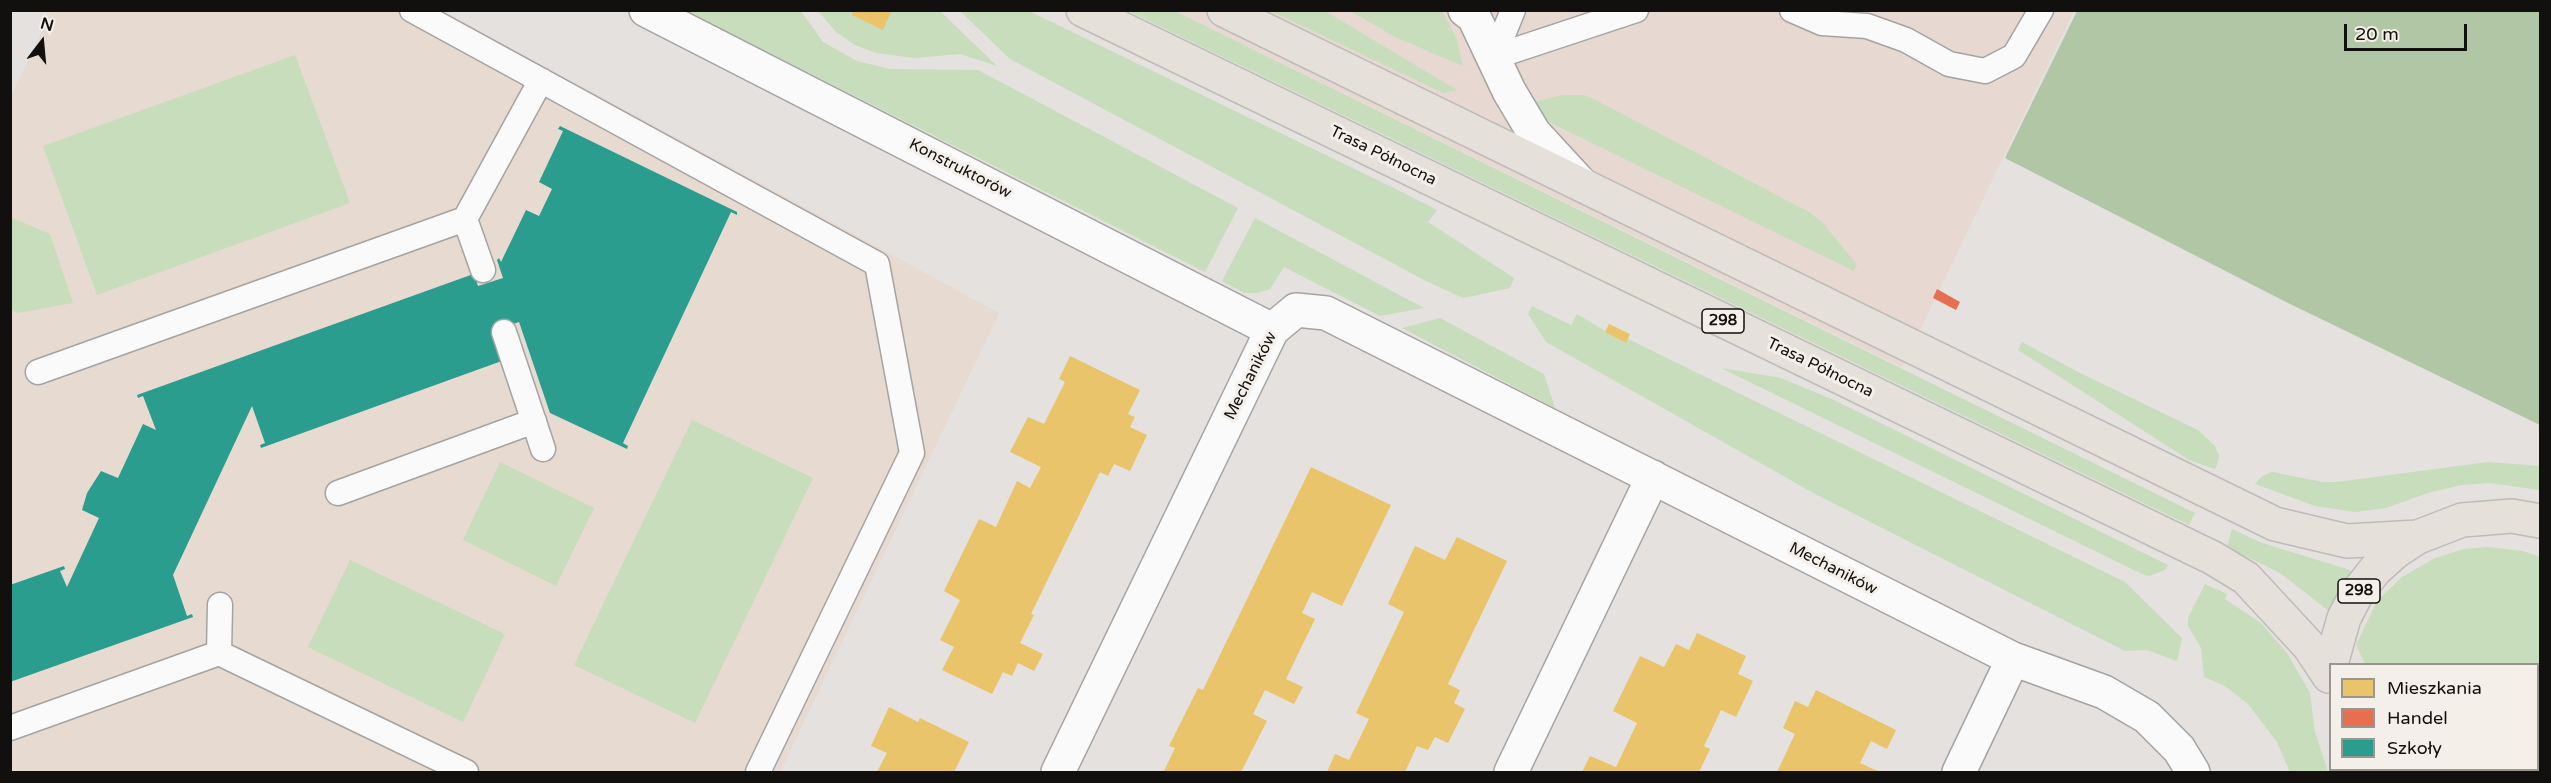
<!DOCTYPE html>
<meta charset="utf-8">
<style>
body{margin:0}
#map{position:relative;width:2551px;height:783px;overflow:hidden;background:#e4e1de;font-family:"Varela Round",sans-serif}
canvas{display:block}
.frame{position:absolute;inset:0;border:12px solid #11100e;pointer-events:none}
.legend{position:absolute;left:2329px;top:663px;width:210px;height:108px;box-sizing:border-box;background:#f4efe8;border:2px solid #999691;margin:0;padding:8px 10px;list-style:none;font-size:18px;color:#11100e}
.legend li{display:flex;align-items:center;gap:12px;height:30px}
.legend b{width:30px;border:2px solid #999691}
.north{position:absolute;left:12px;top:12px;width:60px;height:60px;-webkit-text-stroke:4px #f4efe8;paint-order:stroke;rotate:16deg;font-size:16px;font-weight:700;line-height:24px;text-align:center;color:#11100e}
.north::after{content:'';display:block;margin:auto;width:21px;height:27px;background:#11100e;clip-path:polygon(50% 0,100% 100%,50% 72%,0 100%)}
.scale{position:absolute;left:2344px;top:24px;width:123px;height:27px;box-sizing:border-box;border:3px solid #11100e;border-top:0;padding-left:8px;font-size:18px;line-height:21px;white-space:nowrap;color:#11100e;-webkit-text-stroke:4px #f4efe8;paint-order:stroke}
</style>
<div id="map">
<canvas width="2551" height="783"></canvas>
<div class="frame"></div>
<ul class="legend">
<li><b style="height:16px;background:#e9c46a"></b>Mieszkania</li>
<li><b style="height:16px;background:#e76f51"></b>Handel</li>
<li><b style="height:16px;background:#2a9d8f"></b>Szkoły</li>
</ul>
<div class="north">N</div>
<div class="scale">20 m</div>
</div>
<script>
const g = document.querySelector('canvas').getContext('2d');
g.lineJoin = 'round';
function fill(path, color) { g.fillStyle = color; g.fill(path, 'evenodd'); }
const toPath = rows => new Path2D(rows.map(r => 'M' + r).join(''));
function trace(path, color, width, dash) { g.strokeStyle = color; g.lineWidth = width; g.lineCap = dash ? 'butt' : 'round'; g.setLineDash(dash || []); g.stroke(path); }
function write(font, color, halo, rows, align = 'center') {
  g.font = font + ' "Varela Round",sans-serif'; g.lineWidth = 6; g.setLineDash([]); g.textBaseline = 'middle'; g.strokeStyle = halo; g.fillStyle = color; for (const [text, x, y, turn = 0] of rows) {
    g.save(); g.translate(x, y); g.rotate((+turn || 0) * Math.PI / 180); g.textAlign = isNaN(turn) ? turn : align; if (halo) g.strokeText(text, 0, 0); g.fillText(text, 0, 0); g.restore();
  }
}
const commercial = toPath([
 [1175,11,2074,11,1902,367]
]);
const education = toPath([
 [52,11,443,11,999,313,780,772,11,772,10,98]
]);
const green = toPath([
 [686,11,801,11,823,42,857,61,890,69,978,70,1238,208,1205,272],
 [818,11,940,11,997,66,960,54,914,58,876,53,855,45,836,32],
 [960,11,1029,11,1398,190,1437,210,1428,222,1514,278,1510,288,1463,298,1426,281,1010,59],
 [1128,11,1175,11,2195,513,2189,525],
 [1271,11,1325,11,1457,90,1443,93],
 [1350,11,1442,11,1456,37,1463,66,1395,37],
 [295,55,350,203,97,295,43,146],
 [1563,95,1584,95,1592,98,1809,212,1823,223,1857,265,1854,271,1555,125,1542,118,1532,102],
 [10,217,50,234,73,303,18,313,11,310],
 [1255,218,1424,308,1380,316,1284,267,1270,289,1257,293,1244,293,1222,281],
 [1532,306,1571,325,1577,314,1625,343,1628,339,2125,582,2182,638,2177,661,2147,650,2125,651,1817,495,1546,342,1528,314],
 [1440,318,1544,374,1555,408,1402,328],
 [2022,342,2080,373,2198,430,2215,446,2219,456,2217,465,2215,469,2189,460,2018,350],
 [1721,368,1781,378,1836,401,2168,565,2165,570,2149,576,2140,573],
 [692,420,813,478,695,723,574,665],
 [500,462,594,508,556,586,463,540],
 [2488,462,2540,466,2540,490,2489,483,2462,485,2431,492,2386,508,2355,512,2315,506,2255,484,2262,476,2272,472,2322,482,2337,482],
 [2232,529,2262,543,2350,570,2352,574,2335,598,2330,612,2280,573,2227,547],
 [2487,547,2523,551,2540,557,2540,772,2398,772,2396,770,2538,770,2538,664,2365,664,2356,645,2377,601,2402,577,2435,558,2464,549],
 [350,560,505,634,463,722,308,647],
 [2205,584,2227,594,2225,599,2261,623,2287,653,2310,693,2315,732,2328,772,2290,772,2277,742,2248,704,2225,686,2204,677,2201,648,2188,626,2188,618]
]);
const forest = toPath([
 [2077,11,2540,11,2540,425,2286,302,2005,158]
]);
const homes = toPath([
 [854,10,892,10,883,30,852,15],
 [1609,324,1630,334,1626,343,1605,332],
 [1070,356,1140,390,1128,414,1135,417,1130,427,1147,435,1130,471,1114,464,1108,476,1100,472,1031,614,1034,615,1020,643,1043,654,1034,671,1018,663,1012,676,1003,672,992,694,942,670,954,647,940,640,960,600,944,591,979,519,996,527,1017,481,1030,488,1041,467,1010,452,1028,417,1044,424,1065,382,1059,379],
 [1311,467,1391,505,1342,606,1312,592,1302,613,1315,619,1286,679,1303,687,1294,704,1265,690,1253,714,1267,721,1241,772,1164,771,1175,748,1169,746,1198,688,1203,690],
 [1457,537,1507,561,1448,684,1460,690,1454,703,1465,709,1448,743,1435,737,1428,750,1417,746,1405,772,1327,772,1335,754,1349,760,1369,719,1356,713,1404,612,1388,604,1415,546,1445,560],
 [1697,633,1746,656,1738,674,1753,681,1736,717,1721,710,1704,746,1710,749,1699,772,1582,772,1590,756,1616,767,1637,723,1613,711,1640,656,1664,667,1676,644,1689,650],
 [1816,690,1896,730,1887,749,1871,741,1860,763,1880,772,1777,772,1795,734,1783,728,1795,701,1808,707],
 [889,707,918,722,920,718,969,742,954,772,877,772,887,753,871,746]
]);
const shops = toPath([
 [1937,289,1960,302,1956,310,1933,298]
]);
const schools = toPath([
 [560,126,737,212,737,215,731,212,623,443,628,446,627,449,550,413,519,322,494,331,510,358,261,448,260,445,265,443,252,406,173,575,187,616,192,614,193,617,10,682,10,585,64,566,65,569,60,571,67,587,99,518,82,510,87,493,101,471,118,478,143,424,156,430,143,396,138,398,137,395,479,272,475,277,478,286,503,278,497,260,499,258,501,262,526,210,539,216,552,189,539,182,563,131,558,129]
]);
const lane = toPath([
 [412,10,877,264,912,453,758,772],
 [1792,10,1822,23,1867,26,1906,40,1949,64,1985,71,2014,56,2041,10],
 [1494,57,1636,10],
 [1494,57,1513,10],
 [465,219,483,270],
 [504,332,543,449],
 [38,372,465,219,541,80],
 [338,493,534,421],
 [219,653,220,605],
 [10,728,219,653,466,772]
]);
const street = toPath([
 [646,10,1272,330],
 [1465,10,1474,17,1509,91,1534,133,1581,184],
 [1058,772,1272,330,1296,310,1326,313,2013,659,2104,692,2147,717,2179,749,2193,772],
 [1511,772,1653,477],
 [1959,772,2013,659]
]);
const primary = toPath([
 [1083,10,2213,558,2246,578,2309,646,2329,676],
 [1224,10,2275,524,2347,541,2418,537],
 [2331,664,2344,618,2357,593,2375,570,2395,552,2418,537,2462,520,2512,516,2540,521],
 [2350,770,2352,772]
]);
const shields = [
 [1723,321,42],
 [2359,591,42]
];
const shieldNames = [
 ["298",1723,321],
 ["298",2359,591]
];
const streetNames = [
 ["Trasa Północna",1383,156,26],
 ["Konstruktorów",960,169,27],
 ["Trasa Północna",1820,368,26],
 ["Mechaników",1251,376,-63],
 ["Mechaników",1833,569,27]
];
fill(commercial, '#e7d9d1');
fill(education, '#e7dad1');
fill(green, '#c8ddbc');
fill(forest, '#b1c6a5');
fill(homes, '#e9c46a');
fill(shops, '#e76f51');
fill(schools, '#2a9d8f');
trace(lane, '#a5a3a1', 27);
trace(street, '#a5a3a1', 36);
trace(primary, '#bdbcba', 36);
trace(lane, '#fbfafa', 24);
trace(street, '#fbfafa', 33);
trace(primary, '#e6e0db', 33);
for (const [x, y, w] of shields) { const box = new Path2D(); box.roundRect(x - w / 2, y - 12, w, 24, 4.5); g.fillStyle = '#f4efe8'; g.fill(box); trace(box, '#11100e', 1.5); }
write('bold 15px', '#11100e', null, shieldNames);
write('16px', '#11100e', '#f4efe8', streetNames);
</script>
